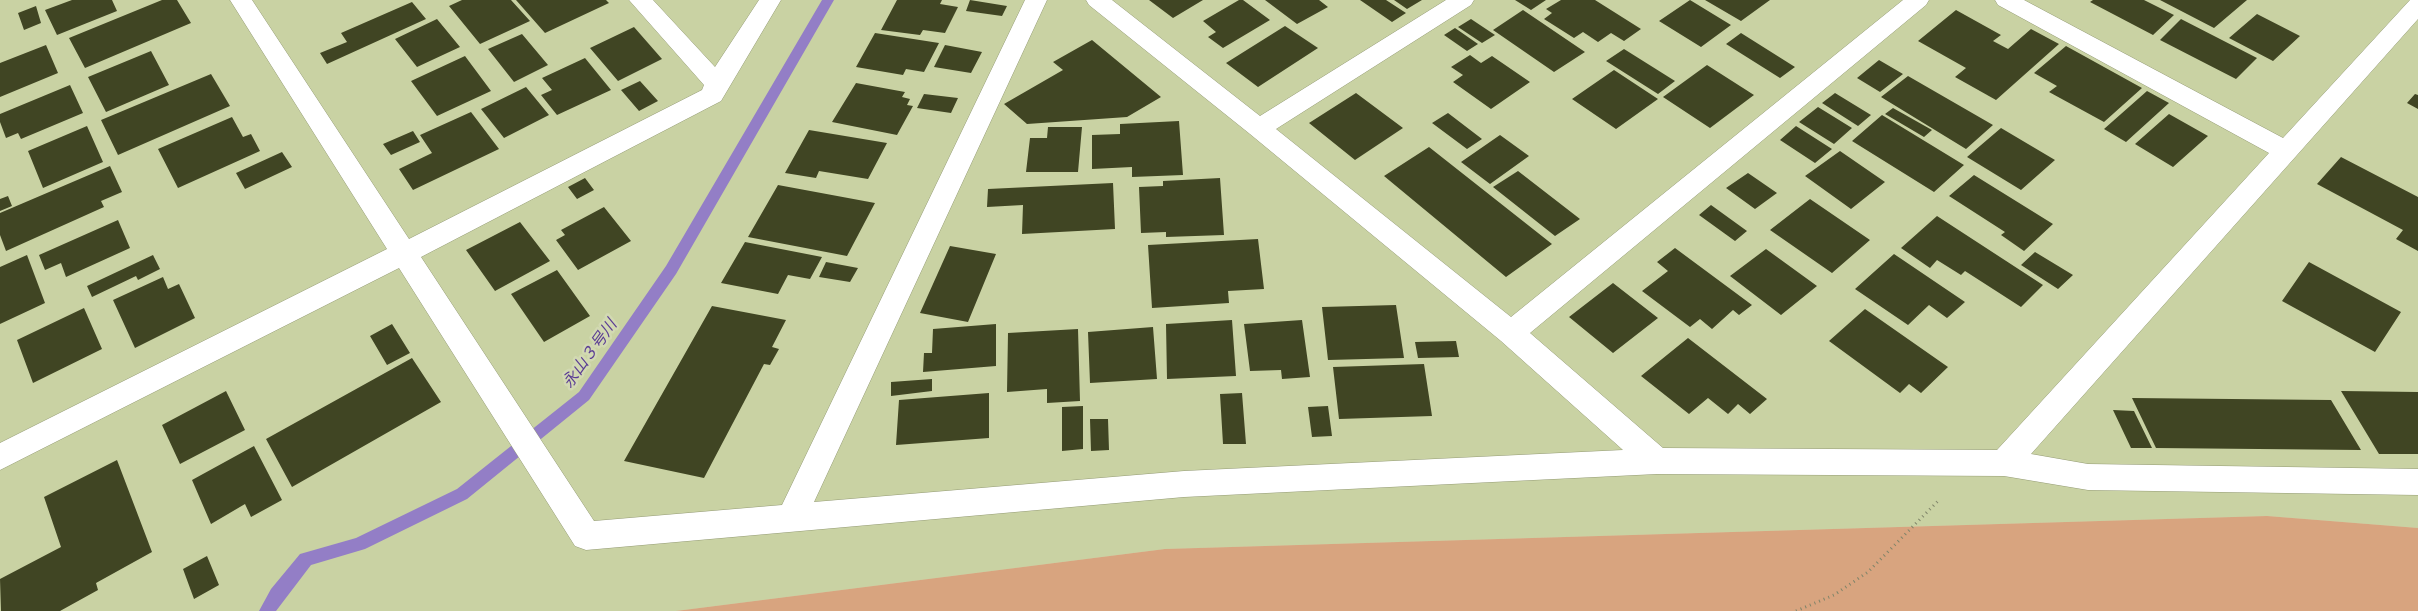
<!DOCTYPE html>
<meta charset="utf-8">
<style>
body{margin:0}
canvas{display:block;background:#d2d9b2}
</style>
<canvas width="2418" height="611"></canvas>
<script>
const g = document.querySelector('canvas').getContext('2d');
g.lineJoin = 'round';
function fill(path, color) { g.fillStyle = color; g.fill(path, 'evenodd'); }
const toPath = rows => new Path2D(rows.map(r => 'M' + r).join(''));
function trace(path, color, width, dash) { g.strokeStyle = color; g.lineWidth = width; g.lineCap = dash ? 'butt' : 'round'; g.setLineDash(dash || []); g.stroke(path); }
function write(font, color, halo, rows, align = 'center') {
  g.font = font + ' Karla,"Noto Sans JP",sans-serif'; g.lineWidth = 5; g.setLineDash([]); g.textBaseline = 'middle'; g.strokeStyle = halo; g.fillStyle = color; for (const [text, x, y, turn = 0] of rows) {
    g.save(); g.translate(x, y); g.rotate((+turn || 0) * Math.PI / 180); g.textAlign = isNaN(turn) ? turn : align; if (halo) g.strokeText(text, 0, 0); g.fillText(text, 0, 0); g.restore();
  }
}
const built = toPath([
 [0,0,2418,0,2418,528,2267,516,1165,549,676,611,0,611]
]);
const green = toPath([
 [2267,516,2418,528,2418,611,676,611,1165,549]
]);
const stream = toPath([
 [822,0,834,0,676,274,589,400,467,499,365,549,311,565,276,611,259,611,271,589,300,554,356,538,457,489,579,392,666,266,822,0]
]);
const building = toPath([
 [72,0,112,0,117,11,57,35,45,10],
 [162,0,177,0,191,23,85,68,69,38],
 [462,0,511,0,530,21,480,44,449,6],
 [516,0,606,0,609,3,545,33],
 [897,0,942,0,940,4,958,7,945,33,923,30,920,35,881,30],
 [970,0,1007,6,1002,16,966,11],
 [1149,0,1203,0,1173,18],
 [1239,0,1243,0,1270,20,1223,48,1208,37,1216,32,1203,21],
 [1265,0,1319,0,1328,7,1297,24],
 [1360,0,1386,0,1406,13,1392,22],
 [1394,0,1422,0,1407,9],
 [1515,0,1546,0,1531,10],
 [1561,0,1595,0,1641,29,1624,41,1611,33,1598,42,1583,32,1574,38,1544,19,1552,13,1546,9],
 [1690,0,1731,25,1701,47,1659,21],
 [1705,0,1770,0,1741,21],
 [2093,0,2144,0,2174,15,2153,35,2090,2],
 [2160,0,2247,0,2214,28],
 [412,2,426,19,327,64,320,53,347,42,341,33],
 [36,6,41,23,24,30,18,13],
 [1523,10,1585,52,1554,72,1493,30],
 [1956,10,2001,35,1993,41,2008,49,2031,29,2059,44,1996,100,1955,77,1966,68,1918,41],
 [2257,14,2300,36,2273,61,2229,38],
 [437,19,460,47,417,67,395,39],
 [1471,19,1495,35,1482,43,1458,27],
 [2181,19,2257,58,2236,79,2160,40],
 [1285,26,1318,48,1258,87,1226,63],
 [634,27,662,59,618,81,590,48],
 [1455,28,1478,44,1467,51,1444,35],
 [875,33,939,43,924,72,906,69,903,75,856,67],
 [1741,33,1795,67,1780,78,1726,44],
 [522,34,548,65,514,82,488,49],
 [1092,40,1161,97,1127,117,1027,124,1004,104,1063,70,1053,62],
 [46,45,58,73,0,97,0,63],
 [945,45,982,52,971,73,934,67],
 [2066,46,2142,88,2104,122,2049,92,2057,86,2034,73],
 [1624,49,1675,81,1658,94,1606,61],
 [151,51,169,85,106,112,88,77],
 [1470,55,1481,63,1492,56,1530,82,1491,109,1453,82,1463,75,1451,67],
 [465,56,491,91,437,116,411,81],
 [585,58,611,90,557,115,541,95,552,90,542,78],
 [1879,60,1903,74,1880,92,1857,78],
 [1707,65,1754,95,1710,128,1663,97],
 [1614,70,1658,99,1616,129,1572,99],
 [211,74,230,106,118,155,101,120],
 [1908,76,1993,125,1966,149,1881,97],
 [640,81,658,101,639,111,621,90],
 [856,83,905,92,902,97,910,99,907,105,913,106,897,135,832,122],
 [70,85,83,113,21,139,18,133,6,138,0,122,0,114],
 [526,87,549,115,504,138,481,109],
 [2147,91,2169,103,2126,142,2104,129],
 [1356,93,1403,128,1355,160,1309,123],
 [1835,93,1871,115,1858,126,1822,103],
 [924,94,958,98,951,113,917,108],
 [2415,94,2418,95,2418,109,2407,103],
 [1818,107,1852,128,1834,144,1799,122],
 [1893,108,1932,130,1924,137,1885,114],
 [471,112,499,149,413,190,399,169,432,153,420,135],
 [1448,113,1482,139,1467,149,1432,123],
 [2169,114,2208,136,2173,167,2135,144],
 [1882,115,1964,165,1934,192,1852,141],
 [232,117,243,137,251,134,260,151,178,188,158,149],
 [1179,121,1183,175,1132,177,1132,167,1092,169,1092,135,1120,134,1120,124],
 [87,126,103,162,43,188,28,151],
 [1796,126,1832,149,1815,163,1780,140],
 [1048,127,1082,127,1078,172,1026,172,1030,138,1047,138],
 [2001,128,2055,160,2021,190,1967,157],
 [809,130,887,143,868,179,819,171,816,178,785,173],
 [413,131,420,142,391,155,383,144],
 [1500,135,1529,156,1490,184,1461,162],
 [1429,147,1552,244,1506,277,1384,176],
 [1840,151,1885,182,1851,209,1805,176],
 [282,152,292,167,245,189,236,173],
 [2341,157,2418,197,2418,251,2396,239,2403,230,2317,184],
 [110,166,122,192,101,201,104,207,6,251,0,235,0,213],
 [1518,171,1580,219,1555,236,1493,187],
 [1748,173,1777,193,1755,209,1726,188],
 [1974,175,2053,224,2024,251,2001,235,2005,232,1949,196],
 [585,178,594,190,577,199,568,187],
 [1220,178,1224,235,1166,237,1166,232,1141,233,1139,187,1163,186,1163,181],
 [1113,183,1115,229,1022,234,1023,205,987,207,988,189],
 [778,185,875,203,847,256,748,237],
 [8,196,12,206,0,211,0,199],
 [1810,199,1870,240,1832,273,1770,230],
 [1711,205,1747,231,1735,241,1699,215],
 [604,207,631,241,578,270,556,240,565,235,561,230],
 [1937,216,2043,285,2021,307,1965,271,1961,275,1937,260,1930,268,1901,248],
 [118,220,130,248,66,277,61,263,45,270,39,255],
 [520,222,550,261,495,291,466,250],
 [1258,239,1264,289,1228,291,1229,303,1152,308,1148,245],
 [745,242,822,257,810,279,788,275,778,294,721,283],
 [950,246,996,254,968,322,920,313],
 [1675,248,1752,305,1739,315,1733,310,1712,329,1700,319,1690,327,1642,291,1668,271,1657,262],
 [1766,249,1817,286,1781,315,1730,276],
 [2035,252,2073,275,2058,289,2021,265],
 [1894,254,1965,302,1947,318,1929,305,1908,325,1855,289],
 [27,255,45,303,0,324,0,267],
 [153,255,160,269,138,280,136,276,92,297,87,286],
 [826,262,858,268,850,282,819,277],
 [2309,262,2401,312,2375,352,2282,301],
 [557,270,590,316,544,342,511,294],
 [163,277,168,289,179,284,195,318,135,348,113,300],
 [1613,283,1658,318,1613,353,1569,317],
 [1396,305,1404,358,1328,360,1322,307],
 [712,306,786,320,772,347,779,349,770,365,764,364,704,478,624,461],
 [84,308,102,349,33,383,17,340],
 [1865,309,1948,367,1921,393,1909,384,1900,393,1829,341],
 [1232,320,1236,376,1167,379,1166,324],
 [1302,320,1310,377,1282,379,1281,370,1250,371,1244,324],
 [392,324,410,353,387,365,370,336],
 [996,324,996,366,923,372,924,353,932,353,933,329],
 [1153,327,1157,379,1090,383,1088,332],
 [1078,329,1080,401,1047,403,1047,389,1007,392,1008,333],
 [1688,338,1767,399,1750,414,1738,404,1728,414,1708,398,1689,414,1641,376],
 [1456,341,1459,357,1418,358,1415,342],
 [412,358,441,402,292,487,266,439],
 [1424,364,1432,416,1339,419,1333,367],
 [932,379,932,391,891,396,891,382],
 [226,391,245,430,180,464,162,425],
 [2341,391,2418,392,2418,454,2379,454],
 [989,393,989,438,896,445,899,400],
 [1242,393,1246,444,1223,444,1220,394],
 [2132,398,2331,400,2361,450,2156,448],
 [1083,406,1083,449,1062,451,1062,407],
 [1328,406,1332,436,1312,437,1308,407],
 [2113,410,2134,411,2152,448,2131,448],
 [1090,419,1108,419,1109,450,1091,451],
 [254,446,282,500,251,517,245,504,211,524,192,480],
 [117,460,152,552,96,583,98,590,60,611,1,611,0,579,61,547,44,497],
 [207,556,219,585,194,599,183,569]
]);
const path = toPath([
 [1796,611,1834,595,1868,572,1939,500]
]);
const street = toPath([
 [230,0,252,0,409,239,702,90,704,85,629,0,653,0,715,67,759,0,781,0,721,101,421,257,594,521,782,505,1025,0,1047,0,814,502,1184,471,1623,450,1501,341,1250,134,1089,5,1086,0,1112,0,1260,116,1446,0,1474,0,1471,5,1276,129,1511,317,1903,0,1929,0,1926,5,1530,333,1663,448,1997,450,2269,153,1998,5,1995,0,2024,0,2283,138,2410,0,2418,0,2418,19,2031,454,2088,464,2418,469,2418,495,2088,490,2004,476,1657,474,1184,497,586,550,575,546,399,268,0,470,0,443,387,249,230,0]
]);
const waterNames = [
 ["永山３号川",590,354,-54]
];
fill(built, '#c9d2a3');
fill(green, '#d8a47f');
fill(stream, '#937ec6');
fill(building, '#404523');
trace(street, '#959c76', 1);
trace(path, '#7f8469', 3, [1, 4]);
fill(street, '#fff');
write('italic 16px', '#5b3d94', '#d2d9b2', waterNames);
</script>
